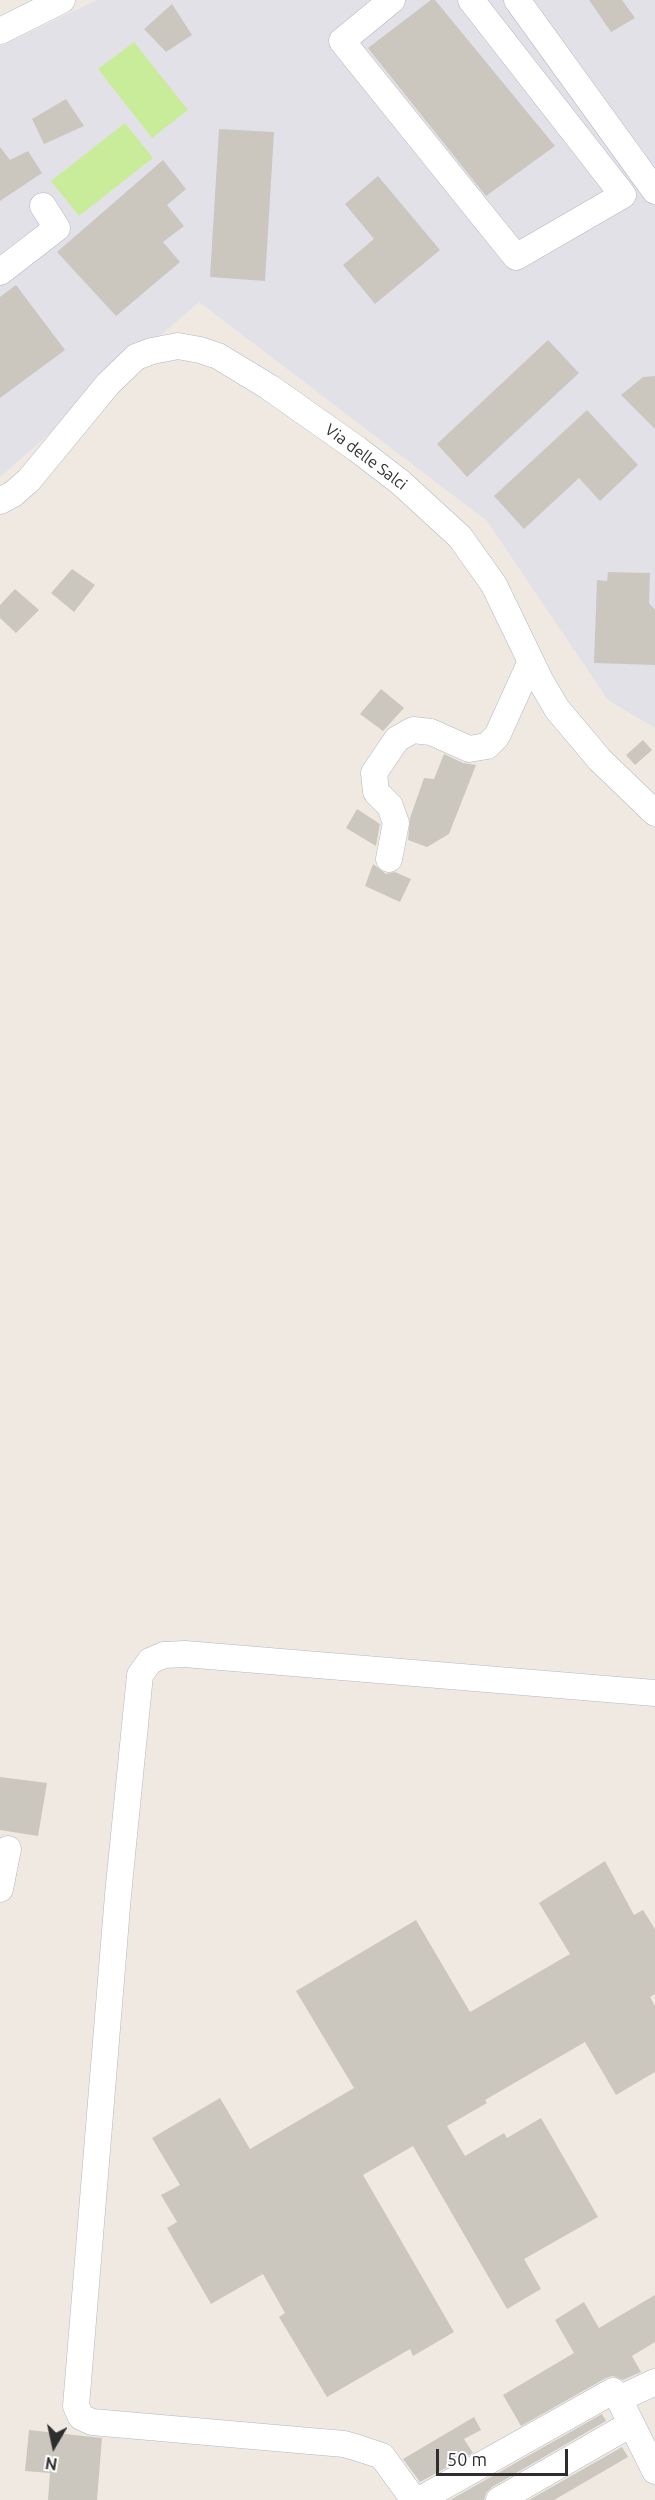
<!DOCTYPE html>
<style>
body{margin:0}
#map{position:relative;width:655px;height:2500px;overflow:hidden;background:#efe9e1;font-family:Ubuntu,sans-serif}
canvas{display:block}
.north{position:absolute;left:24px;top:2416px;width:60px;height:60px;-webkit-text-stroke:4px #fff;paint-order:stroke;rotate:189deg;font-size:16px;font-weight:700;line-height:24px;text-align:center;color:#2e2e2e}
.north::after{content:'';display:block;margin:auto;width:21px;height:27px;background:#2e2e2e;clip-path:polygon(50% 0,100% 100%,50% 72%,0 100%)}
.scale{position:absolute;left:436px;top:2449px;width:132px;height:27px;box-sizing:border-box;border:3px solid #2e2e2e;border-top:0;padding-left:8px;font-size:18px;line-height:21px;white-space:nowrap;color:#2e2e2e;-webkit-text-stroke:4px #fff;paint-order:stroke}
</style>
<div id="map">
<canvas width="655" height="2500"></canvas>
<div class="north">N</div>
<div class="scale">50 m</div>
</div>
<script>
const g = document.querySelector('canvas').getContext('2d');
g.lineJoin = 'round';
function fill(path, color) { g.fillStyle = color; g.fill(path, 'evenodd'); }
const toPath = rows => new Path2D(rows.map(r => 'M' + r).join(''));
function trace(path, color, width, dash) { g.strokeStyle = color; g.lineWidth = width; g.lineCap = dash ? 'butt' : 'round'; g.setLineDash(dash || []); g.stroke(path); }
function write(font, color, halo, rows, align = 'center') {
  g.font = font + ' Ubuntu,sans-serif'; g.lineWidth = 4.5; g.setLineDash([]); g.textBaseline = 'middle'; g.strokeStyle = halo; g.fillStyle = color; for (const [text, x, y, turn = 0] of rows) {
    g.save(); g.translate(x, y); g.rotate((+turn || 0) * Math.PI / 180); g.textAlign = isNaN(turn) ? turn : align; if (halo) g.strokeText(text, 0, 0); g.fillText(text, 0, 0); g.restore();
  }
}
const industrial = toPath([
 [97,0,655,0,655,728,608,700,487,521,199,302,0,477,0,46]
]);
const pitch = toPath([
 [134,42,188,110,152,138,98,69],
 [125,123,153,158,79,216,51,181]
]);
const building = toPath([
 [431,0,435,0,555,146,486,196,368,48],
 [589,0,622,0,635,18,611,32],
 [172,4,192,35,166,52,144,29],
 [66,99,84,126,44,144,32,119],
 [219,129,274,132,265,281,210,277],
 [0,147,10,160,28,151,42,173,0,201],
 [163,160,186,189,167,205,184,226,163,242,180,262,116,316,57,252],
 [378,176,440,250,375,304,343,265,374,239,345,204],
 [16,285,65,350,0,398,0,297],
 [548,340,579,373,467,477,437,444],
 [655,376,655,429,621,395,643,377],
 [587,410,638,465,600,501,579,478,524,529,494,496],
 [72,569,95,585,74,612,51,593],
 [608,572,650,573,649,603,655,610,655,665,594,663,597,580,607,581],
 [15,589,39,610,16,633,0,618,0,605],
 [381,689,404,708,383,731,360,714],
 [643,740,652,750,635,765,626,755],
 [444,754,463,763,476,765,449,834,427,847,408,840,410,818,424,778,434,779],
 [357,809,380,824,376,846,346,828],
 [373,864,386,874,395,872,411,879,400,902,365,886],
 [0,1777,47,1783,38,1836,0,1830],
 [605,1861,634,1915,643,1910,655,1929,655,1994,650,1997,655,2006,655,2072,616,2095,585,2042,485,2100,487,2103,447,2126,465,2156,504,2133,507,2138,541,2118,598,2217,524,2259,541,2289,507,2309,413,2146,363,2175,454,2332,413,2356,410,2349,327,2397,279,2317,285,2313,263,2274,211,2304,167,2228,177,2222,161,2195,180,2185,152,2138,220,2098,250,2149,354,2088,296,1991,416,1920,470,2012,570,1954,539,1903],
 [655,2295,655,2342,632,2356,641,2372,623,2380,613,2376,606,2378,521,2426,503,2395,574,2353,555,2320,584,2302,599,2328],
 [602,2414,606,2421,492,2487,486,2493,484,2500,450,2500],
 [474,2417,481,2430,464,2439,473,2453,420,2482,403,2459],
 [29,2430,102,2438,97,2500,48,2500,50,2473,25,2471],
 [622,2447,628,2457,554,2500,529,2500]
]);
const minor = toPath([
 [392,0,342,41,516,257,623,195,471,0],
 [517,0,655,191],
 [0,31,62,0],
 [0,272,57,228,43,206],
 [0,501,13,494,29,480,108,384,136,357,152,351,178,346,200,350,218,356,269,387,357,449,400,482,460,537,494,585,540,680,557,709,600,760,655,813],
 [389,859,396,823,390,806,376,792,374,773,397,739,413,730,431,732,469,749,487,746,497,736,531,661],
 [0,1889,8,1849],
 [655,2382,619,2399,655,2471],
 [414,2500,382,2456,358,2448,344,2444,92,2422,81,2417,76,2406,118,1895,140,1675,150,1661,164,1655,185,1654,655,1693],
 [419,2500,613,2391,619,2399],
 [499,2500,631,2424]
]);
const streetNames = [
 ["Via delle Salci",366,457,37]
];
fill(industrial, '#e3e1e8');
fill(pitch, '#c9ec9a');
fill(building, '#cbc7bf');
trace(minor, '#b4b7c1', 27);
trace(minor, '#fff', 26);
write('16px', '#2e2e2e', '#fff', streetNames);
</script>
